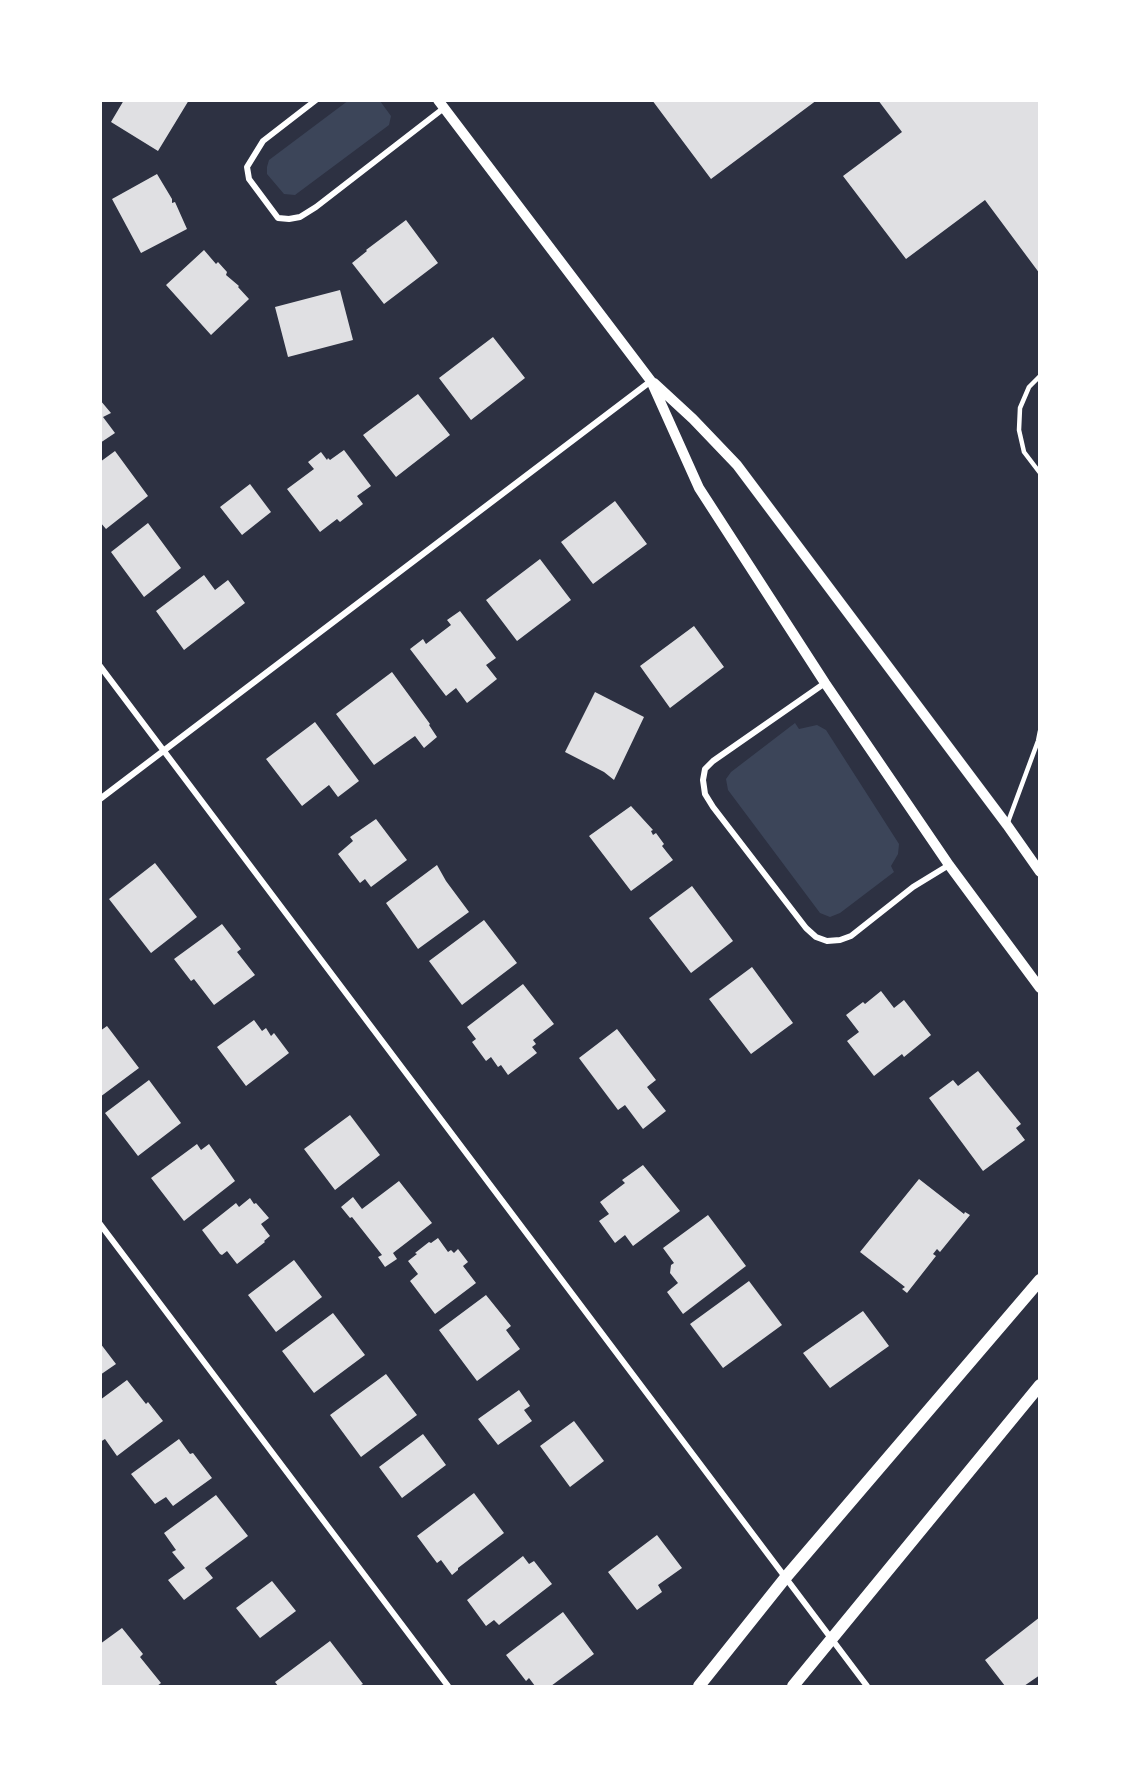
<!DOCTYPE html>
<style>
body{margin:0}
#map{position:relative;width:1140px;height:1787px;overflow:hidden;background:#2d3142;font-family:Poppins,sans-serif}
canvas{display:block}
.frame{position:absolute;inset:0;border:102px solid #fff;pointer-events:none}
</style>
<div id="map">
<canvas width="1140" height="1787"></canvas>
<div class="frame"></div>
</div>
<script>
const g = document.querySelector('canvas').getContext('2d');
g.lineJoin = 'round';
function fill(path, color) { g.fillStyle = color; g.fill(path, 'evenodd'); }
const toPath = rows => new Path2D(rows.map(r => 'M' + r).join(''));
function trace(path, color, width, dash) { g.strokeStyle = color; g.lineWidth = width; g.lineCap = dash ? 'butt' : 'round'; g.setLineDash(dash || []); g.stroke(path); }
const green = toPath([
 [349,100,380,101,391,116,389,125,295,195,284,194,267,174,267,167,269,160],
 [795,723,799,729,817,725,826,730,899,844,898,854,891,866,894,872,840,913,830,917,820,913,728,790,726,779,731,772]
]);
const building = toPath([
 [124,100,189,100,158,151,111,122],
 [652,100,817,100,711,179],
 [878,100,1040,100,1040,274,985,200,906,259,843,176,902,132],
 [157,174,172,199,172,203,175,202,187,229,141,253,112,199],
 [406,220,438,263,384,304,352,263,367,251,366,250],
 [204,250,216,264,218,262,227,272,226,275,239,286,238,287,249,299,211,335,166,285],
 [340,290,353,340,288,357,275,307],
 [493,337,525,378,471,420,439,378],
 [418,394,450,435,396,477,363,435],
 [100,400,111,413,103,417,115,433,100,443],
 [344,450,371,486,357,496,363,504,340,522,337,519,320,532,287,489,314,469,308,462,321,452,327,460,328,458,330,460],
 [115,451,148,496,106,529,100,522,100,462],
 [250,484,271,512,242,535,220,507],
 [615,501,647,544,593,584,561,542],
 [148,523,181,568,144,597,111,552],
 [540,559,571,600,517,641,486,600],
 [204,575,215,590,228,580,245,603,184,650,156,611],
 [460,611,496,658,486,665,497,679,467,703,456,688,446,696,410,649,423,639,426,644,451,625,447,620],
 [694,626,724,667,670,708,640,666],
 [392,672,430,724,429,725,437,737,424,748,415,736,374,765,336,714],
 [595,692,644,717,614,780,604,772,565,752],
 [315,722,359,781,338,797,329,785,302,806,266,759],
 [631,806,653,830,651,831,653,835,656,833,664,844,662,846,673,860,631,891,589,836],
 [376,819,407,860,371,887,365,879,360,883,338,854,353,841,350,837],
 [155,863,197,917,151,953,109,899],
 [437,865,446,881,469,912,418,949,386,903],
 [692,886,733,941,691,973,649,918],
 [484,920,517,963,462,1005,429,961],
 [222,924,241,949,237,952,255,975,214,1005,194,979,191,981,174,959],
 [752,967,793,1023,751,1054,709,999],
 [523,984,554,1024,533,1040,536,1044,532,1047,537,1053,508,1075,501,1065,498,1067,491,1057,486,1061,472,1042,476,1039,467,1027],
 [881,991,894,1008,904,1000,931,1035,904,1057,902,1054,874,1076,847,1041,859,1032,846,1015,863,1002,865,1004],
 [254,1020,262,1031,266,1028,271,1036,274,1033,289,1053,246,1086,217,1047],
 [107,1026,139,1068,100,1097,100,1031],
 [617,1029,656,1080,647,1087,666,1111,643,1129,625,1105,618,1110,579,1058],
 [978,1071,1021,1124,1016,1128,1025,1140,983,1171,929,1098,953,1080,958,1086],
 [149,1080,181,1123,138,1156,105,1113],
 [350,1115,380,1155,335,1190,304,1149],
 [197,1144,201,1150,209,1144,235,1181,184,1221,151,1178],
 [643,1165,680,1211,633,1246,625,1235,615,1243,599,1221,609,1214,600,1202,625,1183,622,1180],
 [919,1179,964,1214,965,1212,970,1215,940,1252,937,1249,933,1254,936,1256,907,1293,902,1289,905,1287,860,1252],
 [399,1181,432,1223,393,1253,397,1259,385,1267,378,1257,382,1255,352,1217,350,1218,341,1207,353,1197,362,1209],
 [250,1198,254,1204,256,1203,269,1218,261,1224,270,1236,264,1241,265,1242,237,1264,227,1251,222,1255,220,1254,202,1230,236,1203,239,1207],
 [708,1215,746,1266,683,1314,667,1292,678,1283,670,1273,671,1265,674,1263,663,1248],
 [438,1238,448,1252,451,1250,454,1253,458,1249,468,1262,463,1266,476,1283,435,1314,410,1281,418,1274,408,1261,417,1254,415,1253,429,1242,431,1243],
 [294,1260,322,1297,276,1332,248,1295],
 [749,1281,782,1325,723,1368,690,1324],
 [486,1295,511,1326,506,1330,520,1349,477,1381,439,1330],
 [863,1311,889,1346,830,1388,803,1353],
 [333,1313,365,1355,314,1393,282,1351],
 [100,1343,116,1364,100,1375],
 [386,1374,417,1415,361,1457,330,1415],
 [127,1380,146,1404,148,1402,163,1421,117,1456,105,1439,100,1442,100,1400],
 [519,1390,530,1406,524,1410,532,1421,498,1445,478,1419],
 [574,1421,604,1461,570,1487,540,1446],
 [423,1434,446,1465,402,1498,379,1467],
 [179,1439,190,1454,193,1453,212,1478,173,1506,166,1497,155,1504,131,1474],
 [474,1493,504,1533,458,1568,458,1570,452,1575,441,1560,437,1563,417,1536],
 [216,1495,248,1536,205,1568,213,1578,184,1600,168,1580,185,1568,172,1552,176,1550,164,1533],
 [657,1535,682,1568,658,1585,662,1592,637,1610,608,1572],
 [523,1556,529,1564,534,1561,552,1584,499,1625,494,1620,486,1626,467,1600],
 [272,1581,296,1611,260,1638,236,1608],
 [563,1612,594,1654,551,1686,535,1686,529,1678,526,1681,506,1655],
 [1040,1617,1040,1675,1024,1686,1005,1686,985,1660],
 [122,1628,143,1654,140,1657,161,1683,157,1686,100,1686,100,1644],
 [330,1641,363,1684,359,1686,278,1686,275,1682]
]);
const service = toPath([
 [1040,376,1029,387,1020,408,1019,430,1024,452,1040,473],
 [1008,822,1038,741,1040,731]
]);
const minor = toPath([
 [316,100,263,141,247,167,249,179,278,218,289,219,300,217,316,207,444,108],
 [100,666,867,1686],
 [825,683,713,761,705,769,703,780,705,794,713,807,806,928,816,937,827,941,840,940,851,936,913,887,949,865],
 [100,799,651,381],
 [100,1224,448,1686]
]);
const tertiary = toPath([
 [438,100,651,381,699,488,825,683,949,865,1040,988],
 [654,383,693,419,737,465,1007,825,1040,872]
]);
const secondary = toPath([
 [699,1686,786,1577,1040,1280],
 [793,1686,1040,1385]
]);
fill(green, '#3c4559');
fill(building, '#e0e0e3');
trace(service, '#fff', 4.5);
trace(minor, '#fff', 6);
trace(tertiary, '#fff', 10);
trace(secondary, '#fff', 12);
</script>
